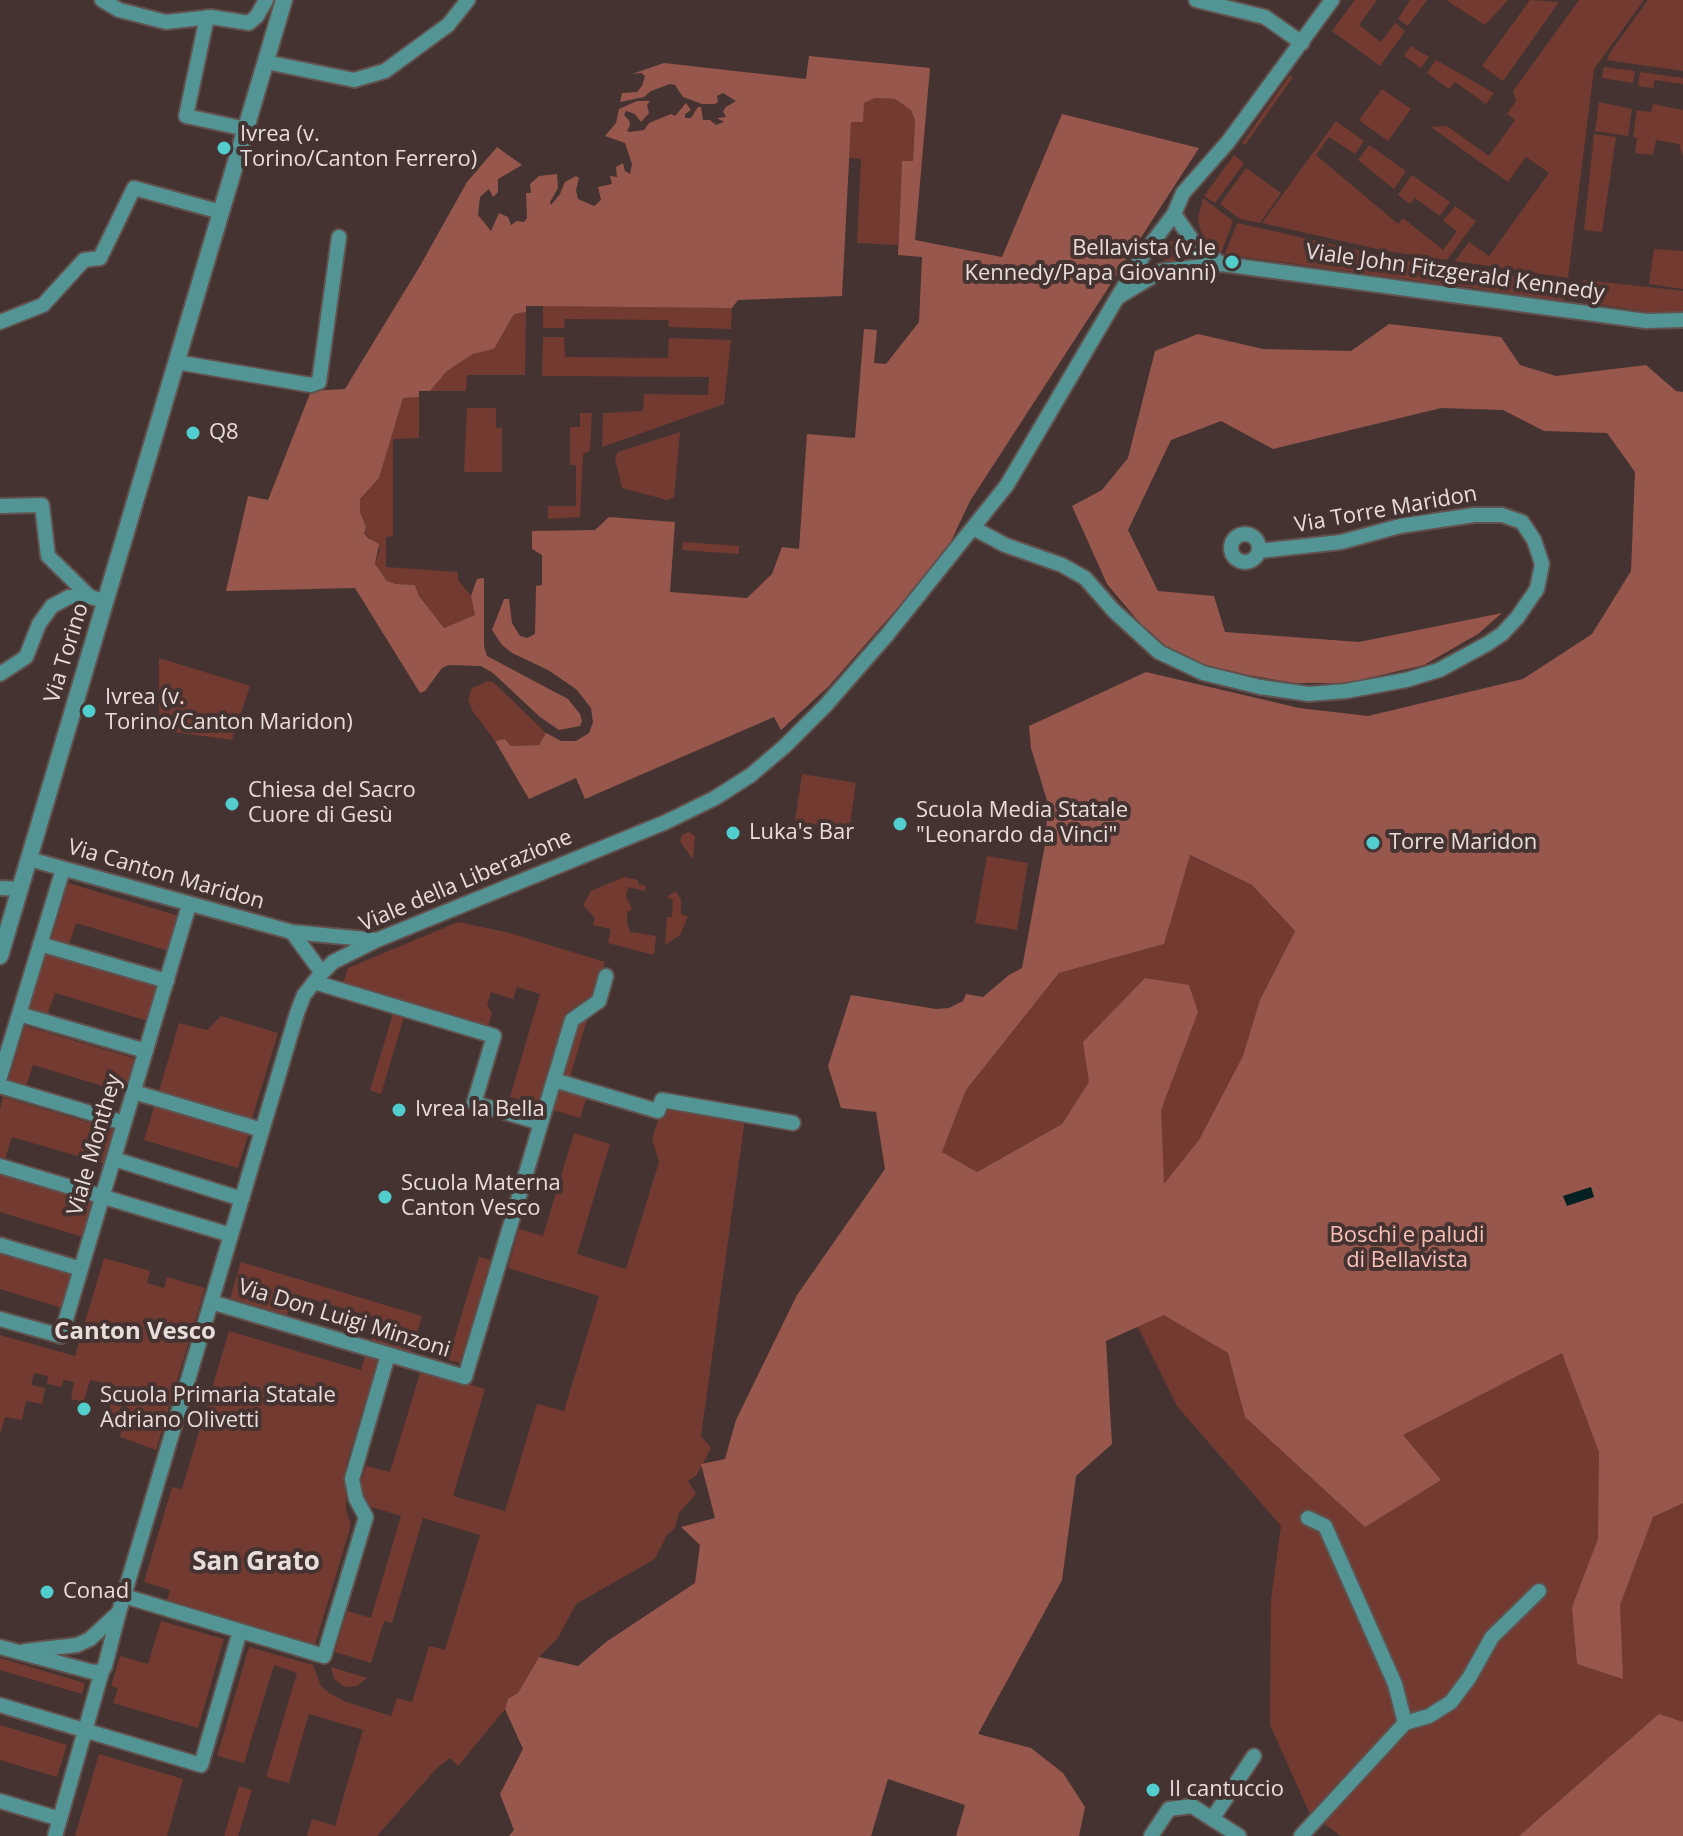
<!DOCTYPE html>
<meta charset="utf-8">
<style>
body{margin:0}
canvas{display:block;background:#443330}
</style>
<canvas width="1683" height="1836"></canvas>
<script>
const g = document.querySelector('canvas').getContext('2d');
g.lineJoin = 'round';
function fill(path, color) { g.fillStyle = color; g.fill(path, 'evenodd'); }
const toPath = rows => new Path2D(rows.map(r => 'M' + r).join(''));
function trace(path, color, width, dash) { g.strokeStyle = color; g.lineWidth = width; g.lineCap = dash ? 'butt' : 'round'; g.setLineDash(dash || []); g.stroke(path); }
function write(font, color, halo, rows, align = 'center') {
  g.font = font + ' "Open Sans",sans-serif'; g.lineWidth = 8; g.setLineDash([]); g.textBaseline = 'middle'; g.strokeStyle = halo; g.fillStyle = color; for (const [text, x, y, turn = 0] of rows) {
    g.save(); g.translate(x, y); g.rotate((+turn || 0) * Math.PI / 180); g.textAlign = isNaN(turn) ? turn : align; if (halo) g.strokeText(text, 0, 0); g.fillText(text, 0, 0); g.restore();
  }
}
const green = toPath([
 [1355,0,1377,0,1359,25,1381,42,1395,23,1405,31,1380,66,1332,31],
 [1410,0,1427,0,1408,26,1398,19],
 [1446,0,1508,0,1485,25],
 [1530,0,1559,2,1503,81,1482,66],
 [1579,0,1644,0,1594,69,1568,278,1455,261,1469,242,1489,256,1549,173,1526,157,1508,182,1431,127,1447,126,1489,156,1515,120,1507,114,1516,101,1513,91],
 [1648,0,1683,0,1683,71,1607,60,1611,51],
 [1411,46,1429,57,1421,68,1404,56],
 [1436,60,1494,93,1486,104,1455,82,1449,89,1427,73],
 [1604,67,1635,71,1633,83,1602,78],
 [1640,72,1683,78,1683,84,1655,80,1653,88,1638,86],
 [1290,75,1293,77,1245,145,1242,143],
 [1382,89,1411,109,1388,141,1359,120],
 [875,98,895,99,911,110,915,120,913,161,902,161,898,245,857,243,861,159,849,158,851,121,864,103],
 [1599,102,1632,109,1628,136,1595,131],
 [1653,104,1683,110,1683,157,1679,144,1656,140,1653,155,1635,153,1637,138,1633,137,1637,110,1651,112],
 [1336,121,1364,141,1355,154,1329,137,1316,155,1398,224,1403,218,1443,250,1457,231,1443,221,1455,206,1476,221,1447,260,1386,251,1262,223],
 [1594,134,1616,137,1602,232,1584,230],
 [1369,145,1406,171,1394,189,1358,160],
 [1234,155,1244,163,1215,203,1204,196],
 [1246,168,1281,193,1260,223,1240,219,1220,204],
 [1412,175,1450,202,1440,216,1415,198,1410,204,1398,195],
 [1203,198,1233,221,1221,253,1205,240,1200,229,1198,218],
 [1237,223,1397,259,1445,266,1442,284,1229,255,1225,254],
 '1161 252a11 11 0 1 1 22 0a11 11 0 1 1-22 0Z',
 [1654,249,1683,251,1683,289,1649,284],
 [1448,266,1567,284,1565,301,1446,284],
 [1584,280,1683,291,1683,313,1655,313,1582,302,1578,297,1580,284],
 [543,306,732,308,731,329,669,327,668,320,565,319,564,328,543,328],
 [526,312,525,375,467,375,466,391,430,391,447,371,473,354,494,349,514,314],
 [543,337,564,337,565,357,668,358,669,338,731,340,724,404,602,447,603,413,643,411,644,394,708,395,709,377,542,376],
 [419,397,419,438,393,439,393,536,386,537,386,567,458,572,458,580,471,596,476,615,444,628,419,596,415,585,396,584,387,581,375,564,380,550,364,532,366,527,360,512,360,499,379,478,403,398],
 [467,408,496,408,496,428,502,428,502,472,464,472],
 [580,413,592,413,590,451,583,454,580,517,548,519,548,506,576,506,576,465,570,465,570,427,580,427],
 [680,432,674,497,667,500,622,488,615,458,618,452],
 [683,542,739,546,739,554,682,550],
 [159,658,250,686,232,740,159,730],
 [488,681,493,682,546,733,539,745,511,746,505,739,495,741,472,710,468,699,472,688],
 [802,774,856,783,849,830,795,821],
 [1683,775,1683,1836,1341,1836,1310,1814,1270,1725,1271,1600,1281,1526,1177,1406,1138,1327,1066,1224,1072,1109,1062,1124,977,1172,942,1152,966,1090,1059,973,1164,944,1189,855,1252,885,1295,931,1266,989],
 [689,832,695,836,693,860,680,841,682,835],
 [987,856,1028,863,1017,930,975,923],
 [624,877,638,880,638,884,646,886,645,891,628,887,626,897,632,909,627,912,627,923,630,932,656,936,654,955,608,943,611,929,593,925,595,918,583,905,591,891],
 [68,883,179,916,169,951,76,923,69,945,51,940],
 [676,891,681,900,681,914,688,916,680,935,665,945,667,917,672,917,673,900,667,897],
 [458,922,510,933,605,962,596,992,565,1014,538,1105,510,1097,540,994,517,987,513,999,491,992,487,1005,492,1013,488,1026,343,983,348,968],
 [46,954,158,987,148,1021,55,993,47,1016,29,1010],
 [393,1014,404,1017,381,1094,370,1090],
 [221,1016,278,1033,252,1119,159,1091,179,1023,207,1030],
 [588,1016,570,1077,562,1074,577,1025],
 [25,1026,137,1059,126,1093,33,1065,26,1087,8,1082],
 [556,1087,587,1096,580,1118,550,1109],
 [3,1097,114,1130,105,1164,12,1137,5,1159,0,1157,0,1109],
 [664,1102,745,1119,701,1436,711,1448,697,1475,688,1481,696,1494,679,1513,675,1528,667,1535,655,1559,576,1604,558,1638,539,1657,518,1693,508,1699,505,1709,458,1766,450,1758,436,1769,377,1836,307,1836,312,1819,335,1826,363,1730,309,1714,289,1783,266,1777,297,1673,274,1665,244,1763,217,1756,249,1647,313,1665,321,1686,329,1693,346,1702,391,1716,397,1698,412,1702,429,1646,445,1650,480,1535,423,1518,392,1623,384,1621,371,1663,335,1652,347,1611,371,1618,401,1516,365,1505,360,1485,366,1466,390,1472,421,1370,485,1389,453,1496,505,1511,537,1404,564,1411,599,1296,508,1268,519,1229,543,1236,574,1133,610,1144,577,1254,626,1269,659,1162,652,1139],
 [155,1104,249,1132,238,1168,144,1140],
 [0,1175,93,1203,83,1237,0,1212],
 [0,1252,72,1274,62,1308,0,1289],
 [479,1257,491,1260,460,1363,448,1360],
 [104,1258,150,1271,147,1283,164,1288,167,1277,205,1288,156,1450,120,1437,123,1421,108,1417,110,1404,126,1407,129,1390,117,1388,115,1395,103,1392,104,1383,90,1380,84,1402,71,1399,74,1382,63,1380,62,1387,47,1384,48,1376,34,1373,31,1385,45,1388,42,1404,26,1401,22,1420,5,1417,0,1435,0,1335,75,1356],
 [241,1262,422,1316,411,1352,371,1340,377,1318,294,1294,287,1315,230,1298],
 [229,1331,361,1370,365,1356,378,1360,346,1465,346,1510,351,1525,315,1645,167,1600,170,1590,144,1582,172,1487,182,1489],
 [161,1621,224,1639,198,1728,113,1703,118,1688,111,1686,120,1656,148,1664],
 [0,1658,85,1683,82,1694,0,1670],
 [331,1667,367,1678,357,1686,345,1687,334,1679],
 [0,1725,67,1745,57,1777,0,1760],
 [99,1754,183,1779,167,1836,75,1836],
 [239,1786,252,1790,238,1836,224,1836]
]);
const forest = toPath([
 [809,56,930,68,915,240,1002,257,1062,114,1199,148,970,501,945,554,828,687,781,730,774,717,585,799,576,778,529,799,495,741,505,739,511,746,539,745,546,733,561,741,576,741,589,733,593,722,591,708,576,689,548,670,512,653,502,645,492,630,504,599,509,599,512,623,520,636,527,638,535,634,536,586,542,585,542,555,532,549,532,531,595,530,609,517,675,522,670,592,747,598,772,574,782,547,799,549,807,434,855,438,864,329,877,330,874,363,886,364,919,322,922,257,898,255,902,161,913,161,915,120,911,110,895,99,875,98,864,103,863,122,851,122,842,296,738,300,732,308,526,306,526,312,514,314,494,349,473,354,447,371,430,391,419,391,419,397,403,398,379,478,360,499,360,512,366,527,364,533,368,538,379,544,375,564,387,581,396,584,415,585,419,596,444,628,475,615,471,596,477,579,484,578,484,646,487,656,568,699,580,714,582,721,580,726,559,730,540,717,493,673,481,666,449,665,442,668,425,691,420,693,355,588,226,591,248,496,268,500,311,391,345,389,420,266,467,182,497,147,522,165,498,179,498,192,493,197,489,189,480,197,478,215,491,231,499,213,508,217,511,225,517,221,524,222,527,218,526,193,531,193,530,184,539,176,557,174,558,188,550,202,551,205,560,194,565,182,576,176,579,178,576,190,578,199,594,206,601,200,598,187,612,184,610,176,617,177,616,167,623,163,625,171,630,174,632,164,625,143,605,136,616,123,619,109,637,101,650,101,647,105,649,113,641,122,635,114,626,111,624,115,629,120,630,125,627,131,630,132,644,130,649,123,671,114,675,116,686,103,691,110,685,114,685,118,691,118,698,107,701,107,703,120,710,120,716,125,724,122,717,118,726,117,723,111,726,107,736,101,723,93,717,96,718,102,715,104,702,104,683,97,675,85,670,84,651,91,644,97,620,102,622,93,637,92,642,86,645,76,641,73,632,74,664,63,806,79],
 [1389,324,1501,337,1520,365,1556,376,1646,365,1676,391,1683,392,1683,1503,1653,1517,1620,1605,1623,1679,1577,1664,1572,1607,1598,1539,1599,1452,1562,1353,1403,1435,1441,1480,1365,1527,1245,1417,1228,1353,1164,1315,1106,1341,1112,1444,1076,1476,1062,1580,978,1734,1031,1748,1063,1773,1085,1807,1079,1836,956,1836,965,1805,888,1779,871,1836,509,1836,514,1830,500,1794,523,1749,505,1709,508,1699,518,1693,539,1657,578,1666,606,1642,695,1583,700,1545,681,1527,715,1518,701,1464,725,1459,736,1420,797,1295,885,1169,876,1112,841,1108,828,1066,851,995,936,1009,949,1008,963,1001,966,994,983,997,1009,975,1022,968,1045,845,1048,804,1031,748,1029,726,1146,672,1299,708,1368,716,1523,679,1592,634,1631,571,1635,472,1607,433,1544,431,1503,410,1441,408,1273,449,1221,421,1171,440,1128,530,1158,591,1214,596,1225,632,1359,642,1502,613,1478,634,1424,665,1347,683,1294,683,1214,669,1169,649,1139,622,1107,584,1072,506,1102,490,1128,458,1155,351,1198,334,1263,349,1351,351],
 [1190,855,1252,885,1295,931,1260,1000,1243,1056,1199,1140,1164,1184,1161,1110,1198,1012,1189,985,1145,978,1083,1042,1089,1082,1062,1124,977,1172,942,1152,966,1090,1059,973,1164,944],
 [1659,1714,1683,1722,1683,1836,1519,1836]
]);
const water = toPath([
 [1591,1187,1594,1197,1567,1206,1563,1196]
]);
const minor = toPath([
 [102,0,119,10,166,22,211,17,249,23,257,16,266,0],
 [1196,0,1265,17,1302,43],
 [207,17,186,116,246,129],
 [266,62,354,80,385,71,448,25,468,0],
 [1174,214,1199,250,1222,264],
 [1120,296,1161,271,1222,264,1646,321,1683,320],
 [0,322,43,305,84,260,100,258,134,188,221,212],
 [176,362,311,385,319,382,339,237],
 [0,506,42,505,48,556,90,597,105,601],
 [975,529,1005,545,1062,565,1085,578,1114,611,1159,652,1203,673,1260,687,1309,694,1346,691,1406,680,1439,670,1487,644,1502,634,1517,618,1537,589,1542,564,1534,540,1522,522,1502,515,1474,515,1400,526,1341,542,1259,551],
 '1231 548a14 14 0 1 1 28 0a14 14 0 1 1-28 0Z',
 [0,674,26,657,39,624,52,606,69,597,90,597],
 [29,859,292,932,376,940],
 [0,888,20,889],
 [292,932,322,973],
 [40,944,167,981],
 [19,1014,146,1051],
 [0,1077,63,869],
 [554,1080,658,1111,662,1100,793,1123],
 [0,1086,124,1123],
 [134,1092,262,1130],
 [541,1123,572,1020,599,1001,606,976],
 [114,1159,242,1199],
 [0,1166,231,1235],
 [0,1245,81,1269],
 [211,1302,465,1377,541,1123,474,1103,494,1036,314,982],
 [0,1319,61,1336,189,905],
 [1308,1518,1325,1526,1395,1684,1405,1723],
 [124,1596,324,1656,366,1517,356,1499,352,1479,388,1355],
 [0,1647,93,1672,102,1671,105,1666,119,1612,297,1013,304,995,319,976,333,962,377,940,666,822,715,798,751,775,785,746,826,705,887,635,1007,485,1117,298,1146,251,1174,214,1183,193,1228,142,1332,0],
 [25,1651,77,1645,90,1639,117,1614],
 [0,1705,201,1765,240,1631],
 [0,1801,60,1819],
 [1212,1819,1254,1756],
 [55,1836,102,1671],
 [1151,1836,1169,1809,1192,1806,1239,1836],
 [1301,1836,1405,1723,1429,1716,1451,1702,1469,1678,1492,1637,1539,1591]
]);
const tertiary = toPath([
 [0,956,284,0]
]);
const markers = [
 [224,148,8,"#52cdce"],
 [1232,262,8,"#52cdce"],
 [193,433,8,"#52cdce"],
 [89,711,8,"#52cdce"],
 [232,804,8,"#52cdce"],
 [900,824,8,"#52cdce"],
 [733,833,8,"#52cdce"],
 [1373,843,8,"#52cdce"],
 [399,1110,8,"#52cdce"],
 [385,1197,8,"#52cdce"],
 [84,1409,8,"#52cdce"],
 [47,1592,8,"#52cdce"],
 [1153,1790,8,"#52cdce"]
];
const poiNames = [
 ["Ivrea (v.",240,135],
 ["Torino/Canton Ferrero)",240,160],
 ["Bellavista (v.le",1216,249,"right"],
 ["Kennedy/Papa Giovanni)",1216,274,"right"],
 ["Q8",209,433],
 ["Ivrea (v.",105,698],
 ["Torino/Canton Maridon)",105,723],
 ["Chiesa del Sacro",248,791],
 ["Cuore di Gesù",248,816],
 ["Scuola Media Statale",916,811],
 ["\"Leonardo da Vinci\"",916,836],
 ["Luka's Bar",749,833],
 ["Torre Maridon",1389,843],
 ["Ivrea la Bella",415,1110],
 ["Scuola Materna",401,1184],
 ["Canton Vesco",401,1209],
 ["Scuola Primaria Statale",100,1396],
 ["Adriano Olivetti",100,1421],
 ["Conad",63,1592],
 ["Il cantuccio",1169,1790]
];
const streetNames = [
 ["Viale John Fitzgerald Kennedy",1455,273,8],
 ["Via Torre Maridon",1386,510,-10],
 ["Via Torino",67,653,-73],
 ["Via Canton Maridon",166,875,16],
 ["Viale della Liberazione",466,881,-23],
 ["Viale Monthey",95,1145,-74],
 ["Via Don Luigi Minzoni",344,1319,17]
];
const parkNames = [
 ["Boschi e paludi",1407,1236],
 ["di Bellavista",1407,1261]
];
const neighbourhoodNames = [
 ["Canton Vesco",135,1332]
];
const quarterNames = [
 ["San Grato",256,1563]
];
fill(green, '#723a31');
fill(forest, '#97574d');
fill(water, '#032122');
trace(minor, '#61524f', 18);
trace(tertiary, '#61524f', 20);
trace(minor, '#539494', 14);
trace(tertiary, '#539494', 16);
for (const [x, y, r, color] of markers) { const dot = new Path2D(); dot.arc(x, y, r, 0, 2 * Math.PI); g.fillStyle = color; g.fill(dot); trace(dot, '#443330', 3); }
write('22px', '#e7dddb', '#443330', poiNames, 'left');
write('22px', '#e7dddb', '#443330', streetNames);
write('22px', '#fabfb5', '#443330', parkNames);
write('bold 24px', '#e7dddb', '#443330', neighbourhoodNames);
write('bold 26px', '#e7dddb', '#443330', quarterNames);
</script>
